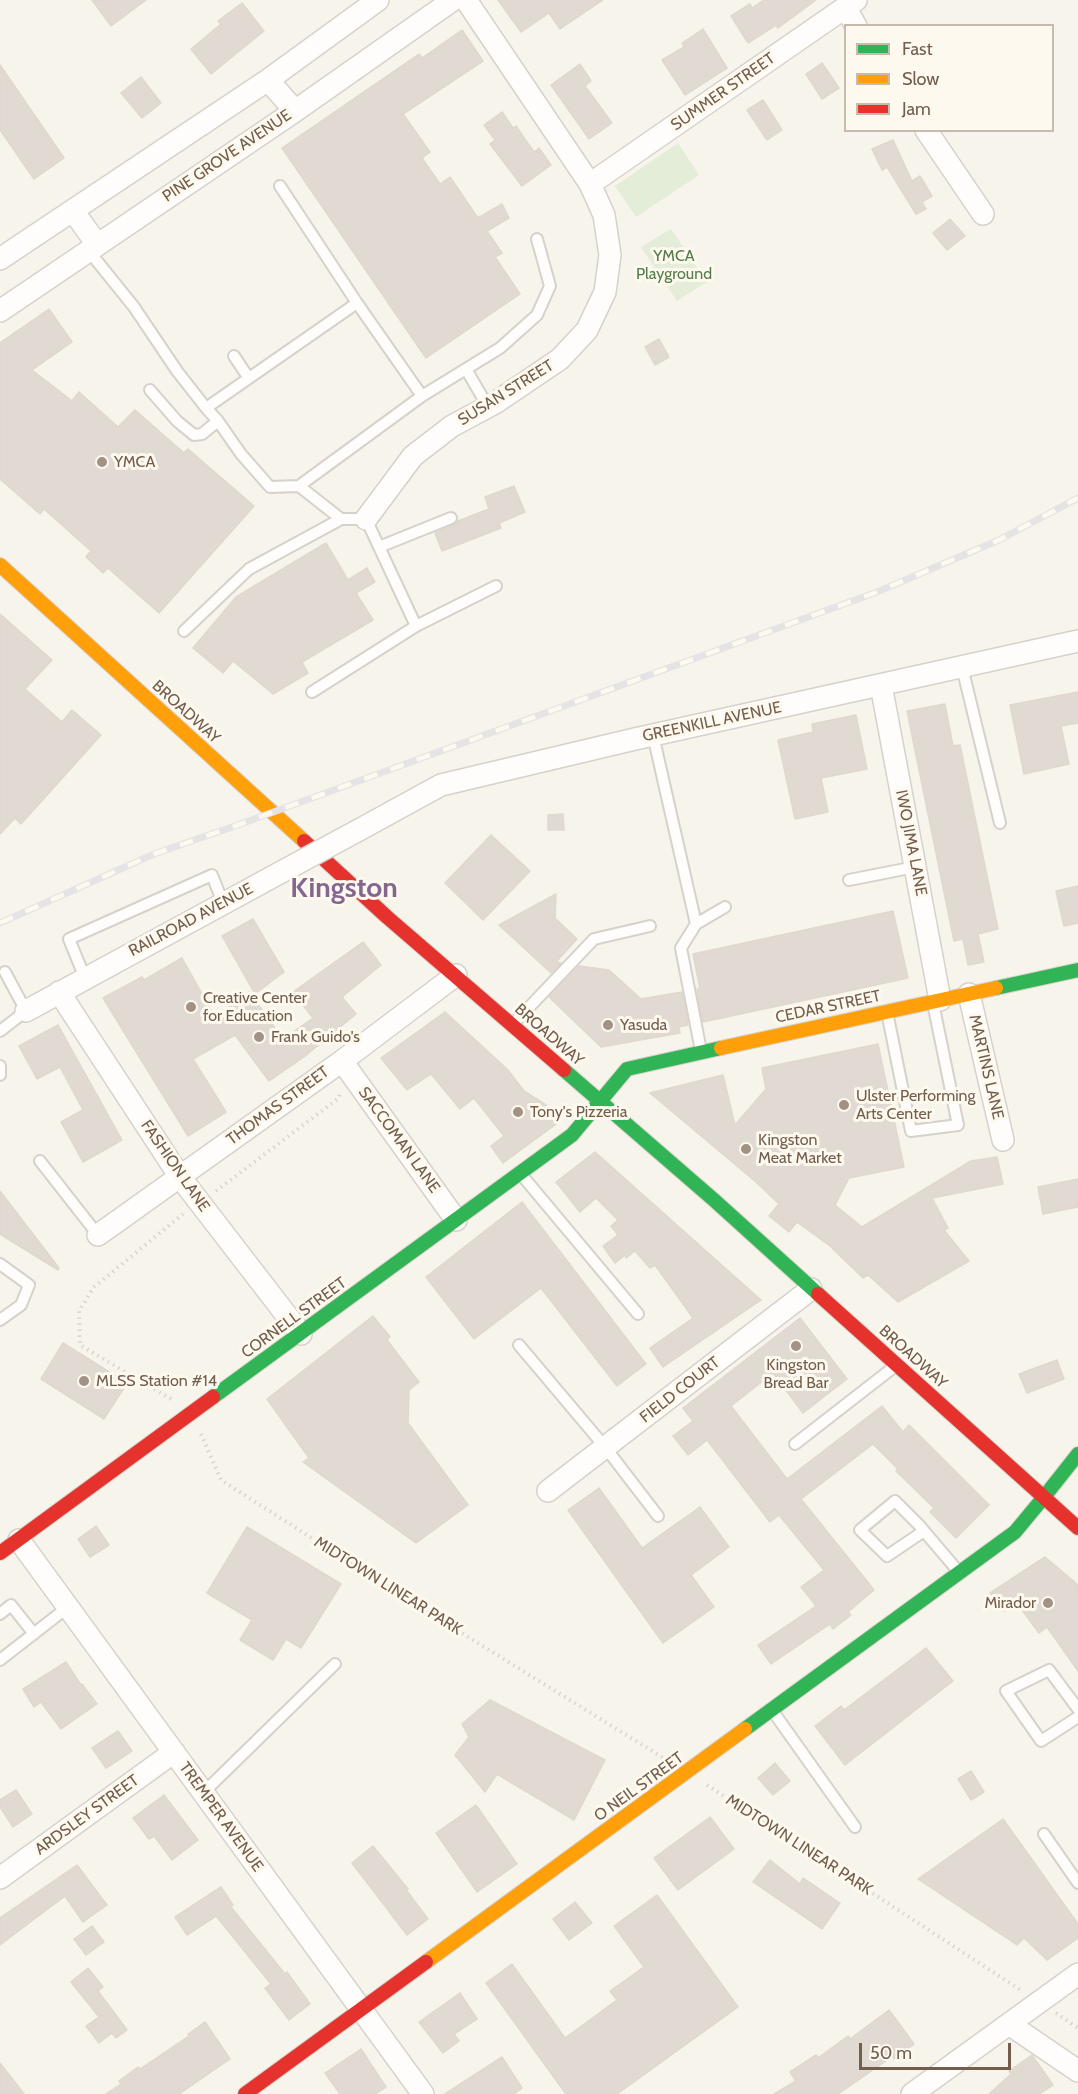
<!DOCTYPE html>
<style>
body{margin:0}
#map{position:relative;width:1078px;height:2094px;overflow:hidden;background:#f7f4ec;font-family:Cabin,sans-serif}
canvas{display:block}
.legend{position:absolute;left:844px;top:24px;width:210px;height:108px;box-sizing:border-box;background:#fdf9ee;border:2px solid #c6bbae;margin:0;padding:8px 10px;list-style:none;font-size:18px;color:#735e4e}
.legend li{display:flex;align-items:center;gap:12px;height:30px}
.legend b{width:30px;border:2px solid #c6bbae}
.scale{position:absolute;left:859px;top:2043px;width:152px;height:27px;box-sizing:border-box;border:3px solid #735e4e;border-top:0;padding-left:8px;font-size:18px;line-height:21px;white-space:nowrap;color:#735e4e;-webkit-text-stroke:4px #fdf9ee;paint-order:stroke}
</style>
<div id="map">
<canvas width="1078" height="2094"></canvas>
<ul class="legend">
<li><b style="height:8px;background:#30b455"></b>Fast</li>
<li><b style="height:8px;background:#ff9f0a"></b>Slow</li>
<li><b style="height:8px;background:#e5322d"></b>Jam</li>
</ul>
<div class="scale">50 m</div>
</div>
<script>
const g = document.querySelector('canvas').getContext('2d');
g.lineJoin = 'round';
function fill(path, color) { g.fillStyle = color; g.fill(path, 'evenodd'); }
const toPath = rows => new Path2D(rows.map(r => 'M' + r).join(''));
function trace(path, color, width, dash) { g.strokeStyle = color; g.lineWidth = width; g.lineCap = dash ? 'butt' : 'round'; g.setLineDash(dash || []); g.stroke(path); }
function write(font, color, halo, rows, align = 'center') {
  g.font = font + ' Cabin,sans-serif'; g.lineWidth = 6; g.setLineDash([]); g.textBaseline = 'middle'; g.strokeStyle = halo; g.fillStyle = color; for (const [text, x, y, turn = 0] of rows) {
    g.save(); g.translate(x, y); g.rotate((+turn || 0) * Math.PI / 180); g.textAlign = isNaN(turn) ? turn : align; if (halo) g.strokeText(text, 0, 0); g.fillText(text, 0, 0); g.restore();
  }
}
const green = toPath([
 [678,143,699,175,636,217,615,186],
 [671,229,707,282,677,301,641,247]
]);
const building = toPath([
 [92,0,146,0,111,26,92,0],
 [498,0,603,0,560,29,549,13,521,32,498,0],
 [764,0,816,0,778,28,776,25,748,43,731,16,750,4,752,8,764,0],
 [242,3,264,31,211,74,191,49,221,24,218,21,242,3],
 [703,29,727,68,685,95,662,60,684,47,682,43,703,29],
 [462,30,483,61,403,114,430,152,422,158,440,184,450,177,478,218,502,204,509,218,487,231,502,253,495,257,520,294,426,358,282,148,419,54,422,58,462,30],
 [822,63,839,88,822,99,806,74,822,63],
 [580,64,591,81,585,86,612,123,589,139,551,85,580,64],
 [0,65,64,158,34,179,0,130,0,65],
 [141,77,161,103,142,118,121,93,141,77],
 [763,100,782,130,767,140,747,110,763,100],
 [502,112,513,128,516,126,534,152,539,148,551,165,522,186,490,144,495,140,484,125,502,112],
 [893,140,912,181,920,176,932,196,922,202,926,209,916,214,887,167,882,170,872,149,893,140],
 [950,219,965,236,947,250,933,233,950,219],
 [49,309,72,342,32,370,72,401,79,392,118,427,135,410,184,453,188,449,254,506,159,613,108,568,103,573,86,557,91,551,44,509,40,514,0,479,0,343,49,309],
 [659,339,669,357,655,365,645,347,659,339],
 [514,486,525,512,499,523,501,528,442,551,435,533,454,525,458,521,489,509,485,497,514,486],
 [326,543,348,580,367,568,375,582,356,593,373,620,302,662,308,673,273,694,233,661,223,673,193,648,236,597,326,543],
 [0,614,52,660,25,689,62,722,72,710,101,735,21,824,15,818,0,834,0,614],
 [1078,692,1078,723,1061,726,1069,764,1024,774,1010,705,1078,692],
 [945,704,953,746,960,745,998,929,978,934,984,962,968,965,963,939,954,941,907,711,945,704],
 [856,715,867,769,821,778,828,812,795,819,778,740,813,732,812,724,856,715],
 [563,814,564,830,548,830,548,815,563,814],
 [491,835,530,871,483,920,445,883,491,835],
 [1078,886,1078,923,1064,926,1056,891,1078,886],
 [556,894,555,918,577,939,556,962,561,963,551,973,499,925,556,894],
 [893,911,908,978,703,1022,697,989,700,989,693,954,893,911],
 [253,919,284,972,255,994,222,936,253,919],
 [363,942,381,965,342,997,356,1014,304,1057,269,1081,235,1035,193,1059,226,1112,188,1136,103,998,142,977,144,980,182,958,215,1017,249,992,283,1039,313,1018,293,992,363,942],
 [579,966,609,970,641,999,682,992,688,1025,679,1027,680,1033,601,1047,549,997,579,966],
 [445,1012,508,1070,524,1091,546,1105,559,1122,503,1163,491,1146,504,1136,474,1098,460,1109,431,1074,407,1090,381,1058,445,1012],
 [58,1025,122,1140,83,1162,61,1122,83,1110,60,1067,37,1079,19,1046,58,1025],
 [878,1044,904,1167,849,1178,835,1205,862,1227,971,1161,997,1157,1003,1184,932,1198,948,1228,944,1230,969,1261,898,1302,868,1275,863,1278,830,1246,797,1222,789,1232,769,1216,779,1204,756,1182,650,1093,723,1075,735,1125,766,1089,762,1068,878,1044],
 [595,1152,761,1300,663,1367,650,1348,693,1318,655,1265,650,1268,635,1251,626,1258,625,1255,615,1263,603,1246,618,1235,611,1226,618,1220,596,1198,580,1212,556,1182,595,1152],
 [1078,1179,1078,1207,1043,1214,1038,1187,1078,1179],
 [0,1191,59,1268,58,1270,0,1234,0,1191],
 [522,1202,646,1364,617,1386,541,1288,474,1339,426,1277,522,1202],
 [373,1316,390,1337,387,1340,419,1382,409,1390,408,1423,468,1505,416,1543,303,1462,309,1458,267,1399,373,1316],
 [800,1318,847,1379,803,1413,773,1373,731,1406,787,1479,882,1406,903,1432,909,1425,989,1505,956,1538,930,1512,934,1508,896,1471,898,1469,873,1444,801,1499,874,1590,848,1612,851,1615,833,1629,830,1624,771,1664,758,1645,816,1606,801,1587,824,1570,779,1515,770,1522,707,1440,688,1455,673,1436,693,1421,683,1408,800,1318],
 [63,1343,127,1383,104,1419,41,1379,63,1343],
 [1057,1360,1064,1379,1027,1393,1019,1374,1057,1360],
 [599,1488,642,1548,700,1507,729,1547,691,1575,714,1607,663,1643,568,1510,599,1488],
 [96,1526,109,1545,90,1557,78,1539,96,1526],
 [247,1527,341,1584,301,1648,286,1639,273,1660,240,1640,252,1620,207,1593,247,1527],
 [1045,1557,1078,1585,1078,1671,1047,1627,1039,1633,1017,1603,1004,1611,990,1593,1045,1557],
 [926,1648,953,1681,845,1765,815,1726,841,1706,844,1710,926,1648],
 [66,1662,81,1685,82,1684,97,1704,61,1729,41,1702,34,1707,23,1689,66,1662],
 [490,1700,605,1760,574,1820,497,1774,485,1792,455,1755,469,1737,462,1724,490,1700],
 [118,1731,132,1751,106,1768,92,1748,118,1731],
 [775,1763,790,1781,773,1795,758,1778,775,1763],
 [971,1771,984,1792,971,1800,958,1779,971,1771],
 [16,1790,32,1814,13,1827,0,1807,0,1800,16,1790],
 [164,1795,198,1840,172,1860,154,1836,149,1839,133,1818,164,1795],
 [476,1805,517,1864,477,1892,436,1833,476,1805],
 [710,1817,734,1849,678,1890,654,1858,710,1817],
 [1003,1819,1078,1924,1078,1938,1047,1960,1024,1938,1017,1945,918,1879,1003,1819],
 [373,1846,408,1889,407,1891,428,1919,407,1935,352,1863,373,1846],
 [770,1860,800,1884,803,1878,840,1903,822,1929,753,1882,770,1860],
 [77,1865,107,1905,83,1922,65,1896,0,1945,0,1918,77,1865],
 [221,1887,233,1905,231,1907,285,1974,287,1972,310,2004,289,2020,265,1988,271,1984,216,1916,187,1935,175,1917,221,1887],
 [657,1895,738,2007,617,2094,566,2094,486,1983,512,1964,565,2038,617,2000,610,1991,644,1967,614,1926,657,1895],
 [575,1902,592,1923,569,1940,553,1919,575,1902],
 [92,1926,104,1942,86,1955,74,1939,92,1926],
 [88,1968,103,1987,98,1991,127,2030,116,2038,112,2033,99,2043,86,2026,99,2017,71,1982,88,1968],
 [460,1993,477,2019,454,2034,459,2041,443,2053,419,2022,460,1993],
 [889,2010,914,2044,894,2059,893,2056,838,2094,774,2094,796,2081,790,2072,816,2055,818,2058,848,2036,850,2039,889,2010],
 [205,2022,230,2059,179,2094,106,2094,121,2084,119,2081,138,2067,140,2069,189,2036,188,2034,205,2022],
 [361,2049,386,2087,375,2094,340,2094,325,2073,361,2049],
 [1032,2055,1053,2085,1039,2094,989,2094,1011,2074,1009,2071,1032,2055],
 [502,2057,522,2088,514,2094,445,2094,502,2057],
 [0,2063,24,2094,0,2094,0,2063]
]);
const path = toPath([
 [216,1191,339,1098,340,1092],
 [171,1399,80,1345,79,1311,94,1287,183,1214],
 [201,1434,221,1480,410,1601,665,1759],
 [707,1785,1022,1991],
 [1056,2013,1078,2028]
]);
const lane = toPath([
 [280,186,357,303],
 [88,250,134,307,177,371,206,408,357,303,422,396],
 [234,356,248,377],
 [466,369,488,407],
 [150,390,177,421,194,435,202,434,218,421],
 [206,408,218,421,241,454,270,487,299,486,422,396,500,348,537,315,550,286,537,239],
 [299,486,341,519,366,519,416,626,312,692],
 [379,547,451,518],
 [416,626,496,586],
 [184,631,249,569,341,519],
 [962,667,1000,823],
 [653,735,696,924],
 [849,880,915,867],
 [85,978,69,939,212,875,223,903],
 [887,1012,911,1131,958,1125,933,1003],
 [515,1022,594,939,650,926],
 [0,1031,26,1011,5,972],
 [701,1051,681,948,696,924,725,907],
 [0,1066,0,1075],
 [40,1161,98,1235],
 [520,1173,638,1314],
 [0,1264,29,1285,21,1305,0,1320],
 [519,1345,605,1447,658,1516],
 [795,1444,894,1367],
 [924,1531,887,1556,860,1530,895,1501,919,1525,924,1531,958,1571],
 [0,1614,11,1605,34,1634],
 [0,1660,68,1607],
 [1078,1709,1049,1670,1006,1691,1041,1741,1078,1717],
 [772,1710,855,1827],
 [203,1793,335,1664],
 [1044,1834,1078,1883]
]);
const street = toPath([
 [845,7,856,26],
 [268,80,295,111],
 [926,130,983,214],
 [590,184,856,0],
 [73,211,97,244],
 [0,259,268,80,378,0],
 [0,311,295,111,453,0],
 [366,519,413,456,452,426,495,403,560,359,587,330,605,292,610,255,604,215,590,184,466,0],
 [881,685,940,1000],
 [357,831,441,785,635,739,1078,641],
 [59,992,180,1177,301,1334],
 [969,994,1003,1140],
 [26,1011,285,870],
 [342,1061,456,1220],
 [98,1235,342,1061,456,975],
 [548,1491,811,1289],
 [19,1540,423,2094],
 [0,1878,174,1752],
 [1009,2024,1078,2071],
 [912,2094,1078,1974]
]);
const fast = toPath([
 [996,988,1078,970],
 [564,1070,714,1200,818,1294],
 [213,1397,572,1135,627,1069,721,1048],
 [1044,1497,1078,1454],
 [745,1729,1015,1532,1044,1497]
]);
const slow = toPath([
 [0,565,304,841],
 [721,1048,996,988],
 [426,1962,745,1729]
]);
const jam = toPath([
 [304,841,387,917,564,1070],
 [818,1294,1078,1528],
 [0,1553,213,1397],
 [245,2094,426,1962]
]);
const rail = toPath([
 [0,923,154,854,235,826,877,592,999,540,1078,498]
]);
const streetBridge = toPath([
 [285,870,357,831]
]);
const markers = [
 [102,462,6,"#a19285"],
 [191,1007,6,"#a19285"],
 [608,1025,6,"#a19285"],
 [259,1037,6,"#a19285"],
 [844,1105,6,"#a19285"],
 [518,1112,6,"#a19285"],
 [746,1149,6,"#a19285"],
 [796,1346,6,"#a19285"],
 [84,1381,6,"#a19285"],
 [1048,1603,6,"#a19285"]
];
const streetNames = [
 ["SUMMER STREET",723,92,-35],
 ["PINE GROVE AVENUE",227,156,-34],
 ["SUSAN STREET",506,393,-32],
 ["BROADWAY",186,712,42],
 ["GREENKILL AVENUE",712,722,-12],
 ["IWO JIMA LANE",911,843,79],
 ["RAILROAD AVENUE",191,920,-28],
 ["CEDAR STREET",828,1007,-12],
 ["BROADWAY",549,1035,41],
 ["MARTINS LANE",986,1067,77],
 ["THOMAS STREET",278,1106,-36],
 ["SACCOMAN LANE",399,1140,54],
 ["FASHION LANE",175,1166,55],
 ["CORNELL STREET",294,1318,-36],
 ["BROADWAY",913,1357,42],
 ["FIELD COURT",680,1390,-38],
 ["MIDTOWN LINEAR PARK",388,1586,32],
 ["O NEIL STREET",639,1787,-36],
 ["ARDSLEY STREET",87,1815,-36],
 ["TREMPER AVENUE",221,1817,54],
 ["MIDTOWN LINEAR PARK",799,1845,33]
];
const parkNames = [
 ["YMCA",674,256],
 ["Playground",674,274]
];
const poiNames = [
 ["YMCA",114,462],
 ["Creative Center",203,998],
 ["for Education",203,1016],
 ["Yasuda",620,1025],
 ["Frank Guido's",271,1037],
 ["Ulster Performing",856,1096],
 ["Arts Center",856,1114],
 ["Tony's Pizzeria",530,1112],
 ["Kingston",758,1140],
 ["Meat Market",758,1158],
 ["Kingston",796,1365,"center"],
 ["Bread Bar",796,1383,"center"],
 ["MLSS Station #14",96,1381],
 ["Mirador",1036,1603,"right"]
];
const townNames = [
 ["Kingston",344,889]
];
fill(green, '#e3edd8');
fill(building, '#e0dad2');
trace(building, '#dfd8cf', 1.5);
trace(lane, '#d6d1ca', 14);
trace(street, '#d6d1ca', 24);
trace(fast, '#d6d1ca', 16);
trace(slow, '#d6d1ca', 16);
trace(jam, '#d6d1ca', 16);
trace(path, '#d9d4cf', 4, [1.5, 4.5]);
trace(lane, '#fefdfc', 10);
trace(street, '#fefdfc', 21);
trace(fast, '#30b455', 14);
trace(slow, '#ff9f0a', 14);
trace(jam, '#e5322d', 14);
trace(rail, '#e5e3e4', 7);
trace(rail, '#fdf9ee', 4.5, [14]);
trace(streetBridge, '#d6d1ca', 24, []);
trace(streetBridge, '#fefdfc', 21);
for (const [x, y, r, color] of markers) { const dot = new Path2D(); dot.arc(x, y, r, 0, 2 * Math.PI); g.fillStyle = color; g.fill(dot); trace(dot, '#fdf9ee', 2); }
write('16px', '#735e4e', '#fdf9ee', streetNames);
write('16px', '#547d4a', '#fdf9ee', parkNames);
write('16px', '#735e4e', '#fdf9ee', poiNames, 'left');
write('bold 28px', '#85668e', '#fdf9ee', townNames);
</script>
